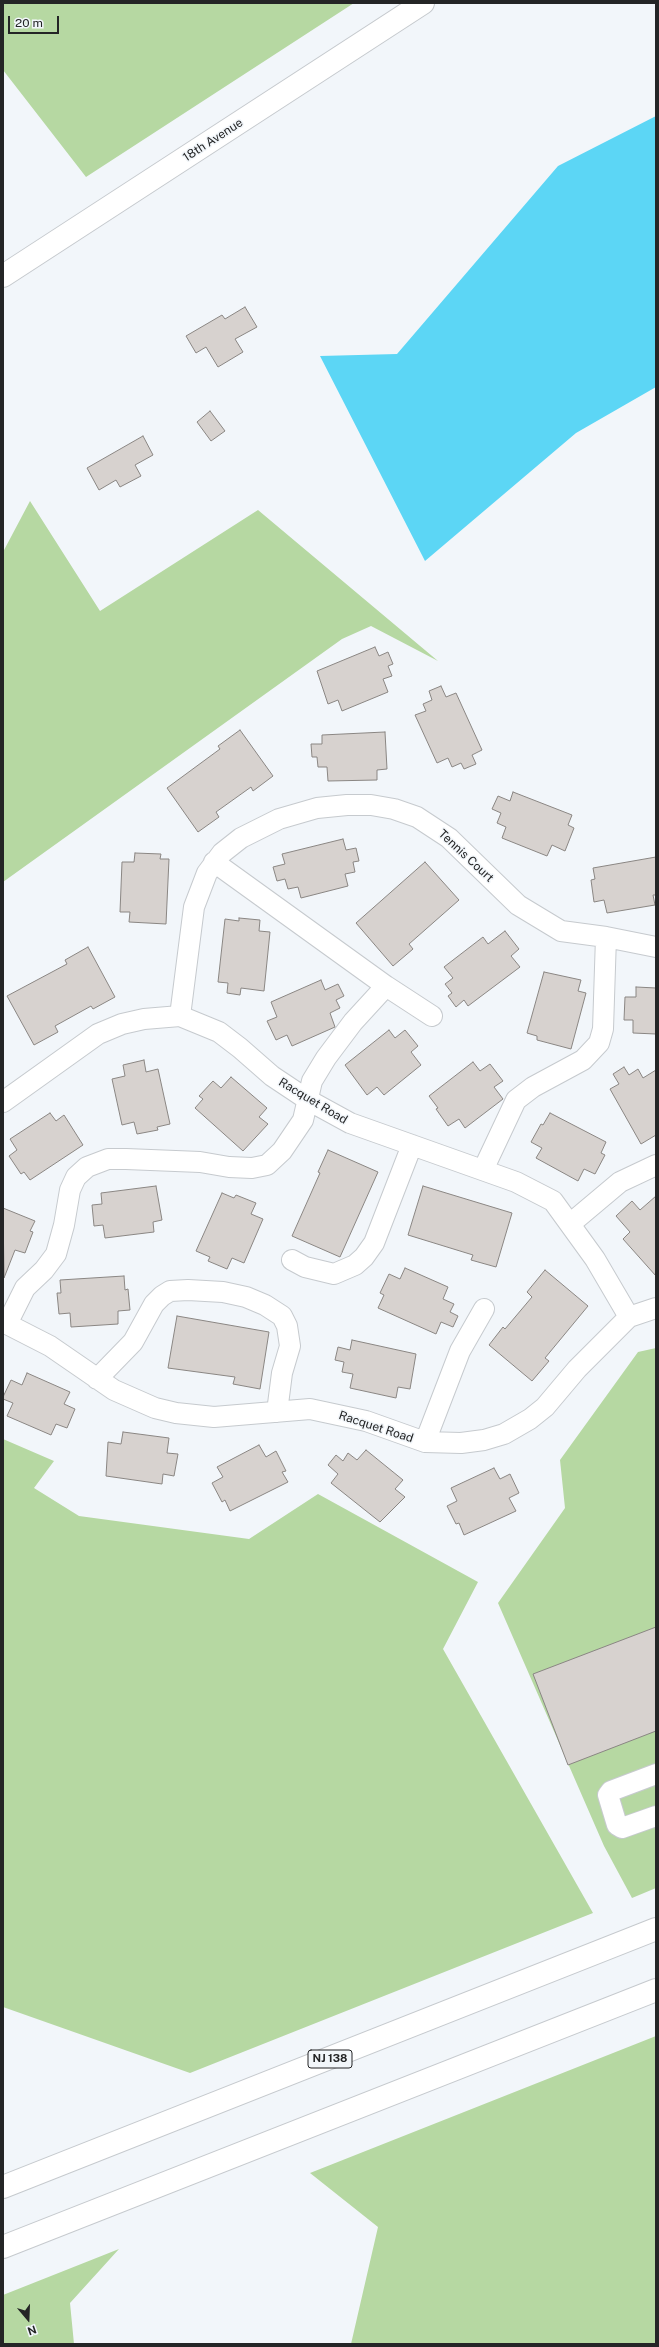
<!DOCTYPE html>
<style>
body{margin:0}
#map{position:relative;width:659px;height:2347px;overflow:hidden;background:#f2f6fa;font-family:"Public Sans",sans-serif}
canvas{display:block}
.frame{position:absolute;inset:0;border:4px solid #242526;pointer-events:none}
.north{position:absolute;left:8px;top:2299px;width:40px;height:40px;-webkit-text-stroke:3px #f2f6fa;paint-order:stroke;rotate:161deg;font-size:11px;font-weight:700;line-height:16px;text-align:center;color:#242526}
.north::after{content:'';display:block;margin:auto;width:14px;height:18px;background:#242526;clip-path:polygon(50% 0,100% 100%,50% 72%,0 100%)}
.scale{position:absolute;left:8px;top:16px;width:51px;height:18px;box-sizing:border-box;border:2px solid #242526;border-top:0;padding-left:5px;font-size:12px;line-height:14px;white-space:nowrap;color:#242526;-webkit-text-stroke:3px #f2f6fa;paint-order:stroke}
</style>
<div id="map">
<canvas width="659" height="2347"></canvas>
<div class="frame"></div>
<div class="north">N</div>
<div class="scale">20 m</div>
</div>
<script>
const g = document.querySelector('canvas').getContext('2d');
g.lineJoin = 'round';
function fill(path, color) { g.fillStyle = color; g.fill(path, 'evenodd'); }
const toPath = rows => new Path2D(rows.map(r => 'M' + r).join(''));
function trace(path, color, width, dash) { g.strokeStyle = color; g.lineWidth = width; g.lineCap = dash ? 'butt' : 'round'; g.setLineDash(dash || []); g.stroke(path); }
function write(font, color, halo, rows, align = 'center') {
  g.font = font + ' "Public Sans",sans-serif'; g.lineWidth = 3; g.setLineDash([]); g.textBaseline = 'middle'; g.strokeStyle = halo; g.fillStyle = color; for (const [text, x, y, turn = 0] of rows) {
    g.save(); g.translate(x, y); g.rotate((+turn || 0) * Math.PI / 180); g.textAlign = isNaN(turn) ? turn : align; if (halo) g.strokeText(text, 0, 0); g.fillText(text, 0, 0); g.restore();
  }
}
const green = toPath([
 [3,3,354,3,86,177,3,70],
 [30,501,100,611,258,510,438,661,371,626,342,639,3,882,3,552],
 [656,1348,656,1888,632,1898,604,1846,498,1603,565,1508,560,1460,638,1352],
 [3,1439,54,1461,34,1488,79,1516,249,1539,318,1494,478,1582,443,1649,593,1913,190,2073,3,2007],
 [656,2036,656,2344,351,2344,378,2227,310,2173],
 [119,2249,70,2303,74,2344,3,2344,3,2295]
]);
const water = toPath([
 [656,116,656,387,576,433,425,561,320,356,397,354,558,166]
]);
const building = toPath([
 [245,307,257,327,235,339,243,352,218,367,206,347,196,353,186,336,222,315,225,319,245,307],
 [210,411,225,431,211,441,197,422,210,411],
 [143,436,153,455,135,465,141,476,120,487,116,480,99,490,87,468,143,436],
 [375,647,379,656,388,652,393,664,388,666,392,676,383,679,388,692,342,711,338,700,328,704,317,671,375,647],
 [441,686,446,697,456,693,482,750,472,755,476,764,464,769,461,763,452,767,448,758,437,763,415,715,426,711,423,704,432,700,429,691,441,686],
 [240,730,273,776,253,791,251,787,216,812,219,817,198,832,167,788,220,749,218,746,240,730],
 [385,732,387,769,377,770,377,780,328,781,327,767,318,767,317,757,312,757,311,744,322,744,322,735,385,732],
 [513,792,572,815,568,825,574,828,565,851,552,845,547,856,502,838,506,827,497,823,501,813,492,809,498,796,510,801,513,792],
 [343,839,346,850,356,848,359,861,353,862,355,872,345,874,348,886,301,898,298,887,288,889,285,879,277,881,273,867,285,864,282,854,343,839],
 [135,853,161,854,160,859,169,859,166,924,129,922,130,912,120,912,122,862,134,862,135,853],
 [656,857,656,895,653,895,655,905,607,913,604,900,594,902,591,880,595,879,593,868,656,857],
 [425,862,459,900,409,944,413,949,393,966,356,923,425,862],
 [239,918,260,920,259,931,270,932,264,991,241,988,240,995,227,993,228,983,218,982,225,919,239,921,239,918],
 [505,931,519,949,511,956,520,967,468,1006,464,1000,456,1007,448,996,452,993,445,984,453,978,444,967,483,937,488,944,505,931],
 [88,947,115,997,93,1009,91,1006,55,1026,58,1032,34,1045,7,996,67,964,65,960,88,947],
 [544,972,581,980,578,991,586,993,571,1049,537,1040,537,1036,527,1033,544,972],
 [321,980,325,990,338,984,344,996,336,1000,340,1008,330,1013,335,1027,292,1046,287,1035,276,1040,267,1021,277,1017,271,1002,321,980],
 [636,987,656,988,656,1034,633,1033,633,1020,624,1020,625,997,636,997,636,987],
 [389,1030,395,1038,405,1030,418,1046,411,1052,421,1065,384,1095,377,1087,367,1095,345,1065,389,1030],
 [144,1060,146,1072,158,1069,170,1124,157,1127,158,1130,137,1134,134,1122,122,1125,112,1079,125,1076,123,1065,144,1060],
 [473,1062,480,1071,490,1064,503,1081,494,1087,503,1099,465,1128,459,1119,448,1126,436,1109,438,1108,429,1096,473,1062],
 [624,1067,629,1075,638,1069,643,1078,656,1070,656,1135,641,1144,610,1089,619,1084,613,1074,624,1067],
 [231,1077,267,1108,259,1117,268,1124,243,1151,195,1108,203,1099,199,1096,213,1081,221,1088,231,1077],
 [50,1113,56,1121,64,1115,83,1145,30,1180,24,1172,21,1174,9,1156,17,1150,10,1139,50,1113],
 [550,1113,606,1142,601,1153,605,1155,595,1174,584,1169,578,1181,536,1158,542,1148,531,1142,541,1124,543,1125,550,1113],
 [328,1150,378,1172,340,1257,292,1236,320,1173,318,1172,328,1150],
 [156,1186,162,1220,153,1222,154,1232,105,1238,103,1225,94,1226,92,1205,102,1204,101,1193,156,1186],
 [423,1186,512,1213,496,1267,471,1260,473,1255,408,1235,423,1186],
 [222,1193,234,1198,236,1195,256,1203,251,1214,263,1219,244,1263,232,1258,227,1269,208,1261,210,1257,196,1251,222,1193],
 [656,1196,656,1276,623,1239,630,1232,616,1216,632,1201,640,1210,656,1196],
 [3,1208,35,1221,30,1231,33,1232,25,1253,15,1250,4,1278,3,1208],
 [405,1268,448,1287,443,1299,454,1304,450,1312,458,1316,453,1327,441,1322,436,1334,378,1308,384,1295,380,1293,389,1274,400,1279,405,1268],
 [545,1270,588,1306,545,1358,549,1361,532,1381,489,1345,503,1327,505,1329,532,1297,527,1292,545,1270],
 [124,1276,125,1290,128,1289,130,1310,118,1311,118,1324,71,1327,70,1313,59,1314,57,1293,61,1293,60,1280,124,1276],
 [177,1316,269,1332,260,1389,233,1384,235,1377,168,1368,177,1316],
 [352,1340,416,1354,410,1389,398,1387,396,1398,350,1388,353,1374,342,1372,344,1362,335,1360,338,1347,350,1350,352,1340],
 [27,1373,70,1392,64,1404,75,1409,67,1428,56,1424,51,1435,7,1416,13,1403,3,1399,3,1397,11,1380,22,1385,27,1373],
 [123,1432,169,1438,167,1453,178,1454,174,1476,163,1474,162,1484,106,1476,108,1442,121,1444,123,1432],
 [259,1445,266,1457,276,1451,286,1471,282,1472,288,1482,230,1511,225,1500,222,1502,212,1483,223,1477,217,1467,259,1445],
 [366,1450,403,1480,395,1489,405,1497,380,1522,331,1483,338,1474,328,1465,336,1455,343,1461,348,1453,357,1460,366,1450],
 [494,1468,500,1479,510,1474,519,1493,509,1498,516,1511,464,1535,459,1523,456,1524,447,1506,457,1501,451,1488,494,1468],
 [656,1627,656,1731,568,1765,533,1674,656,1627]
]);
const minor = toPath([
 [214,862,386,986,432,1016],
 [180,1016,194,907,207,873,222,853,241,838,279,819,317,808,347,805,371,805,394,809,417,817,449,838,518,905,561,931,606,937,656,947],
 [3,1102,98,1034,122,1024,144,1019,180,1016,219,1032,240,1048,272,1076,308,1100,350,1123,516,1182,553,1201,595,1259,629,1317],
 [483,1170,516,1100,533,1087,583,1060,599,1043,603,1029,606,937],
 [570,1224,620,1182,656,1165],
 [292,1260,305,1267,334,1274,355,1265,364,1257,374,1243,412,1145],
 [3,1322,50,1346,114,1390,155,1408,176,1413,214,1417,310,1409,366,1421,425,1442,461,1443,484,1440,504,1434,530,1419,545,1407,577,1369,629,1317,656,1308],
 [7,1324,25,1288,44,1270,56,1254,64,1225,70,1190,76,1177,87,1167,108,1159,126,1159,200,1162,229,1167,252,1168,267,1165,282,1151,303,1120,312,1081,326,1058,353,1022,386,986],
 [97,1379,133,1342,154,1304,162,1296,170,1291,188,1290,223,1292,246,1297,265,1305,282,1316,287,1326,290,1346,282,1373,277,1412],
 [425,1442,460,1351,484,1309],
 [656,1774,611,1791,608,1795,617,1825,622,1828,656,1816]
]);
const tertiary = toPath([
 [3,276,423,3]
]);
const trunk = toPath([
 [3,2187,656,1929],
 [3,2247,656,1990]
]);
const shields = [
 [330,2059,44]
];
const shieldNames = [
 ["NJ 138",330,2059]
];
const streetNames = [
 ["18th Avenue",213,140,-33],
 ["Tennis Court",466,856,43],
 ["Racquet Road",313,1101,31],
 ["Racquet Road",376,1427,18]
];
fill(green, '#b6d8a2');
fill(water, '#5cd6f5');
fill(building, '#d7d2cf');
trace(building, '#8a8683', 1);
trace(minor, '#c6cace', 22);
trace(tertiary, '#c6cace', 24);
trace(trunk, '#c6cace', 24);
trace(minor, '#fff', 20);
trace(tertiary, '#fff', 22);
trace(trunk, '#fff', 22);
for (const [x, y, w] of shields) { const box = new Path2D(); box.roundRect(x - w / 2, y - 9, w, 18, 3); g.fillStyle = '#f2f6fa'; g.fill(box); trace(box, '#242526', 1); }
write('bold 11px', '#242526', null, shieldNames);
write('12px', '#242526', '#f2f6fa', streetNames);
</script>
